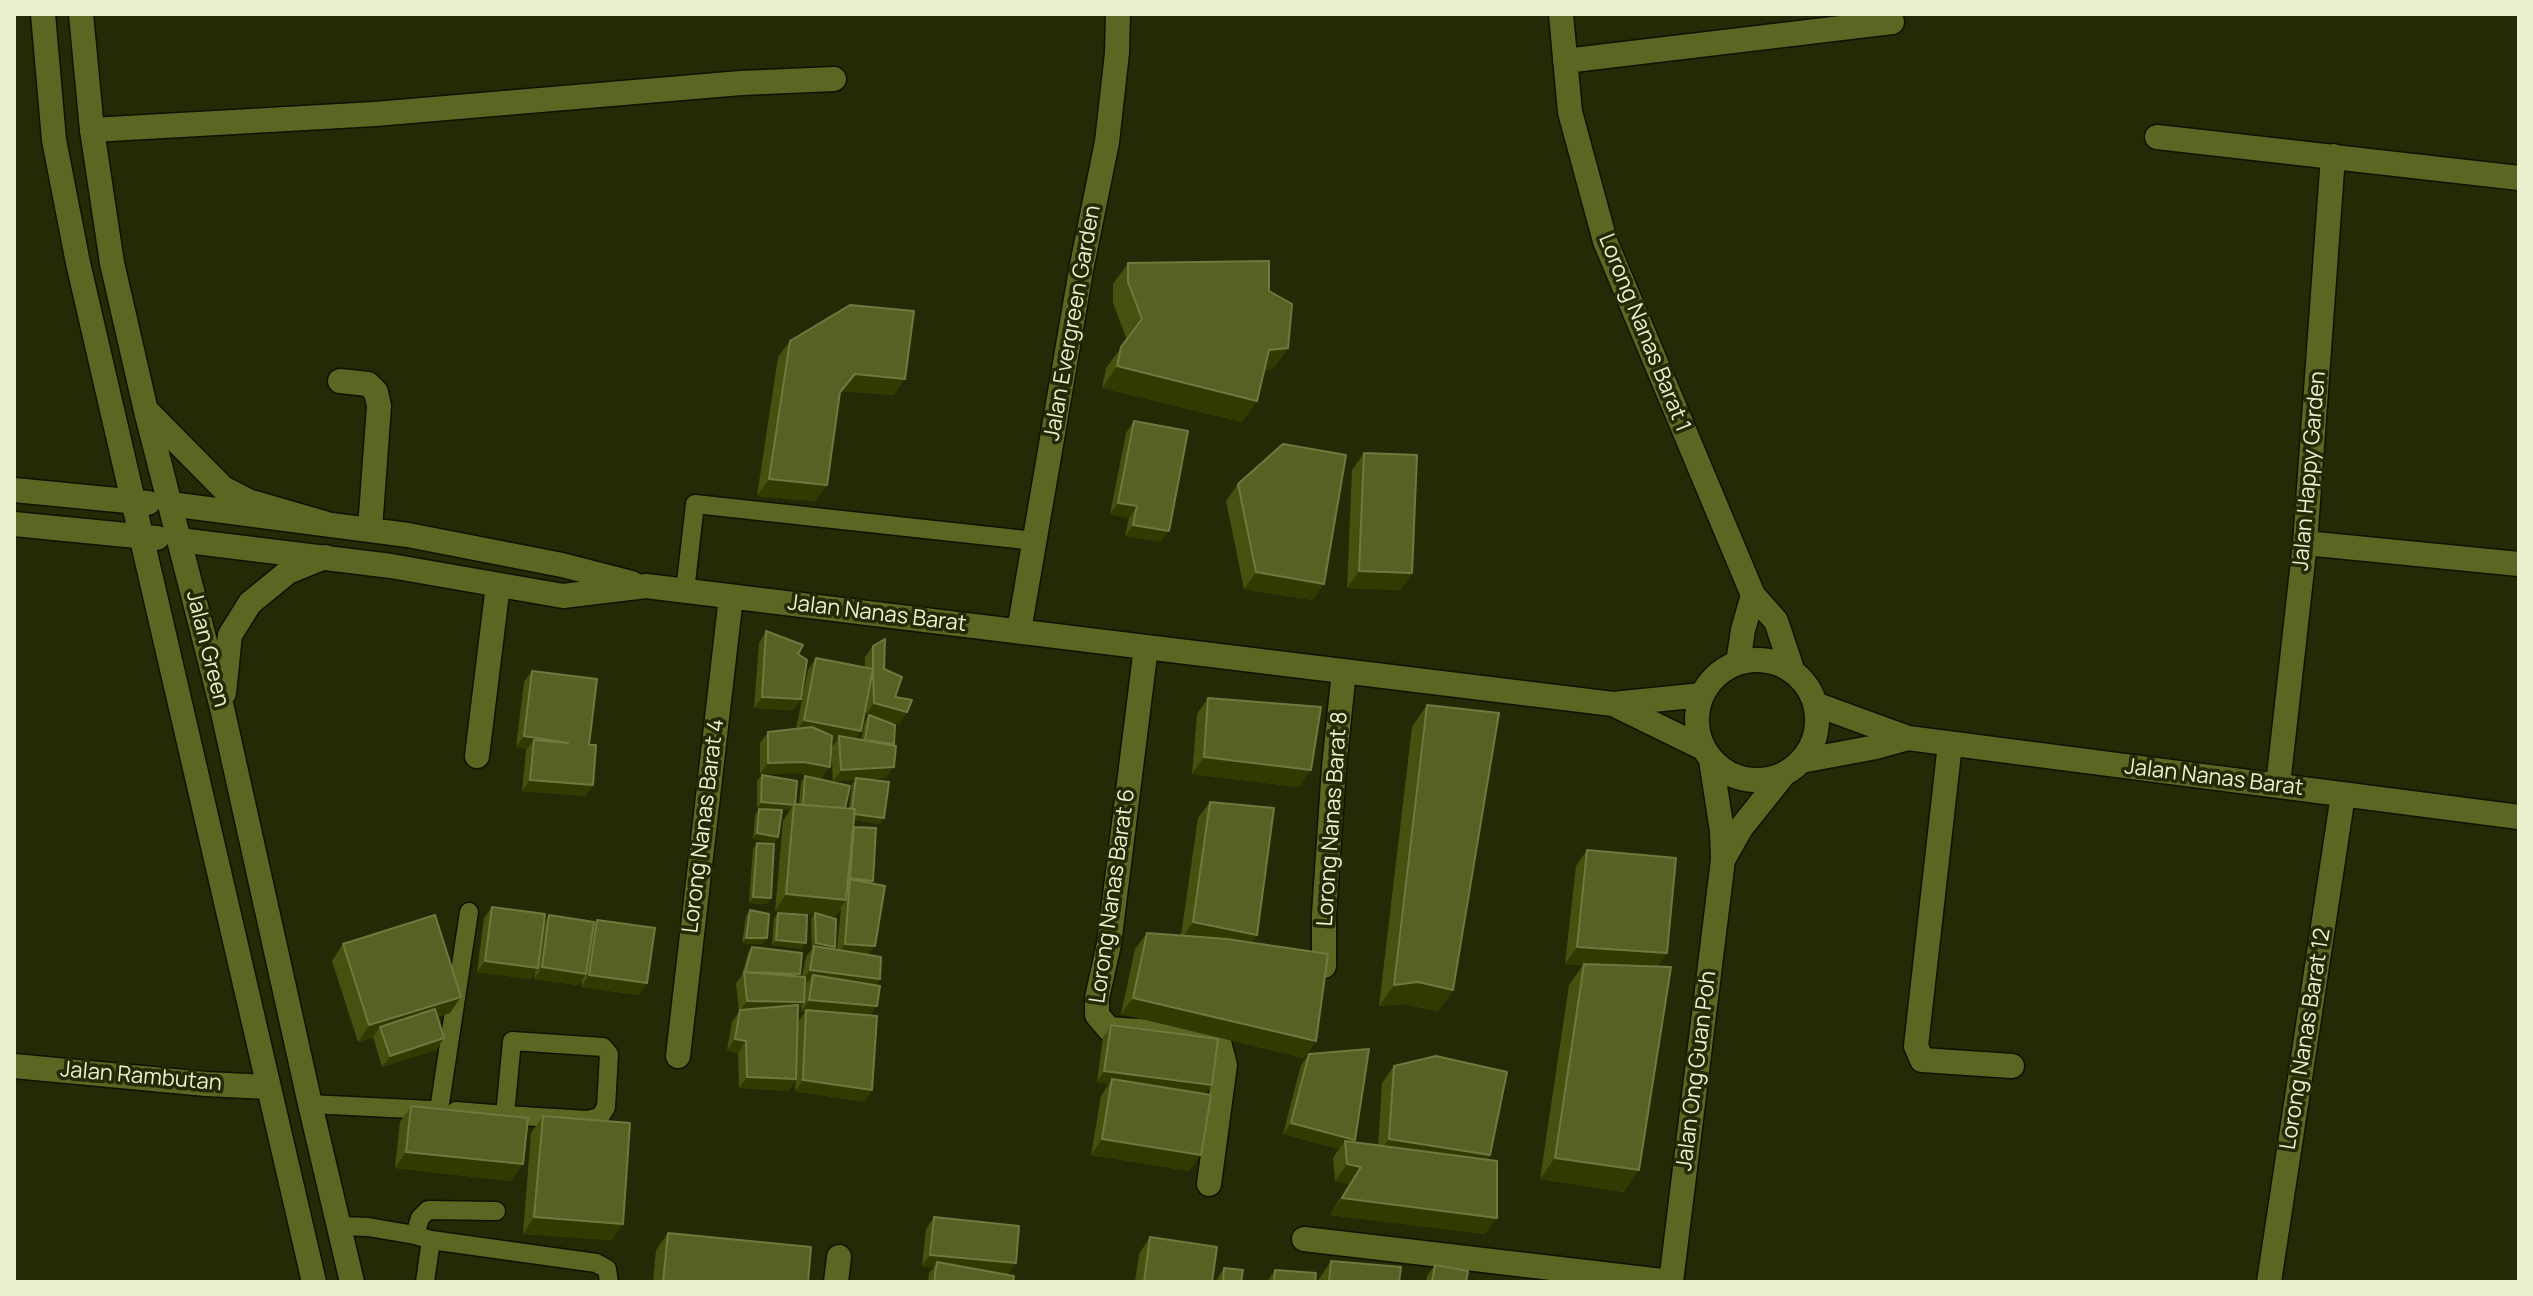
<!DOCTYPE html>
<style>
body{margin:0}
#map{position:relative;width:2533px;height:1296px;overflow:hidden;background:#252a06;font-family:Manrope,sans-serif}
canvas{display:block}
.frame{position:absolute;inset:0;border:16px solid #e8f0ce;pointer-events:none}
</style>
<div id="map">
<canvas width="2533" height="1296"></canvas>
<div class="frame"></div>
</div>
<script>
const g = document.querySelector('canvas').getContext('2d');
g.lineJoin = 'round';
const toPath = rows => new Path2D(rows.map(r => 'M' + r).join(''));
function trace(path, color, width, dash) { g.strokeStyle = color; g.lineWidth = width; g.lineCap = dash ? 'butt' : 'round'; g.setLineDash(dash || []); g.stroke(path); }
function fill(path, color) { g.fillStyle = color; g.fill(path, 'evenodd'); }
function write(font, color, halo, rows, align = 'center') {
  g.font = font + ' Manrope,sans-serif'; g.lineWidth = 7; g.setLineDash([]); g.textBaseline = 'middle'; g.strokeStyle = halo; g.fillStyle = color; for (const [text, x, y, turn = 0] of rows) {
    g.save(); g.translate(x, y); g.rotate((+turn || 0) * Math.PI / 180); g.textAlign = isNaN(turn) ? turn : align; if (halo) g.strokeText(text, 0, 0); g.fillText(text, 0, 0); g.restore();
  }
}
const lane = toPath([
 [685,591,695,504,1035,541],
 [310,1104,431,1110],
 [439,1110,469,912],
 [456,1111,505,1115,587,1120,600,1117,606,1107,609,1054,603,1047,512,1041,505,1115],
 [340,1226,368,1227,415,1235,431,1240,596,1263,607,1269,609,1282],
 [415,1235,420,1218,428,1210,496,1211],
 [425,1282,431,1240]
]);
const street = toPath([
 [1561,14,1570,112,1605,241,1753,595,1776,621,1793,672],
 [1565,61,1892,22],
 [92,130,375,114,741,83,834,79],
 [2157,137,2519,178],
 [340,381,368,384,376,392,379,406,370,529],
 [170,504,408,535,562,565,632,583],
 [179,540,391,566,563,596,646,586,1613,704,1702,695],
 [2305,543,2519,564],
 [1019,631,1081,270,1107,142,1117,53,1118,14],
 [1146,647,1109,944,1097,998,1097,1015,1109,1029,1207,1036,1219,1042,1225,1065,1209,1184],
 '1697 720a60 60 0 1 1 120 0a60 60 0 1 1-120 0Z',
 [1738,663,1743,630,1753,595],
 [1613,704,1703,748],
 [1815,704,1908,738,2519,817],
 [1950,744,1916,1046,1922,1060,2012,1066],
 [477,756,498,585],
 [1801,761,1876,747,1908,738],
 [2278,785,2305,543,2333,156],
 [1724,858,1741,828,1784,774],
 [1324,966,1324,914,1334,767,1344,671],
 [678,1056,731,597],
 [14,1066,206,1084,267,1087],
 [1304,1239,1671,1282],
 [836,1282,839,1257],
 [1671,1282,1723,860,1722,831,1711,760],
 [2269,1282,2343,795]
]);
const secondary = toPath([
 [43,14,54,140,78,263,314,1282],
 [81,14,92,130,112,263,146,411,222,708,310,1104,352,1282],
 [148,412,223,488,248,501,324,523],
 [14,490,148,503],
 [14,524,157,538],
 [224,693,230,635,250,603,288,572,325,557]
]);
const wall = toPath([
 [1128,263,1269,291,1288,348,1273,369,1264,370,1257,401,1242,422,1102,388,1106,368,1127,340,1113,303,1113,284],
 [790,341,894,395,843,391,839,395,827,485,815,501,757,496,778,357],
 [1134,421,1161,542,1125,536,1129,518,1110,514,1126,433],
 [1364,453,1412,573,1400,590,1347,588,1352,470],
 [1238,484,1313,600,1244,589,1226,501],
 [766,631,798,654,801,699,793,710,754,708,759,643],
 [873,646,884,669,895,697,907,712,899,724,866,714,866,705,855,739,861,740,865,721,869,715,893,745,886,778,866,779,884,818,880,824,854,820,853,828,873,881,872,883,869,955,880,979,876,985,870,1016,864,1102,795,1091,796,1080,788,1091,739,1088,738,1053,727,1050,732,1022,739,1012,736,983,742,975,748,953,752,947,798,977,802,977,806,957,812,949,811,919,814,914,775,911,783,821,790,810,757,808,757,781,762,775,795,804,799,804,801,782,805,776,845,808,849,809,852,784,855,780,833,781,831,750,822,778,796,773,760,774,760,743,768,732,796,729,808,670,816,658,865,667,865,657],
 [832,739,837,740,832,747],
 [841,908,837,949,834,949,823,915,835,916],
 [802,1005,801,1012,805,1012,798,1022,796,1071,797,1012],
 [532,671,589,745,593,785,585,796,522,791,526,751,527,749,516,747,524,682],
 [1208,698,1311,770,1299,787,1192,774,1197,714],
 [1427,705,1453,990,1438,1011,1403,1004,1379,1006,1412,727],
 [1210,802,1251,942,1316,1041,1304,1058,1121,1014,1135,949,1147,933,1181,935,1198,818],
 [759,809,778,837,774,843,753,839,755,815],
 [757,843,771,898,767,904,749,903,753,849],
 [1587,850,1657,967,1624,1192,1540,1179,1569,985,1583,965,1565,964,1576,866],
 [492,907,544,923,549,915,593,926,597,920,639,995,581,987,582,980,578,985,534,979,535,972,530,979,477,972,484,918],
 [750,910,763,944,742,943,746,916],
 [778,913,802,949,772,945,774,919],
 [343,944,450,1013,437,1017,444,1038,436,1050,382,1067,373,1037,358,1042,332,961],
 [1111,1025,1212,1085,1205,1094,1189,1171,1091,1155,1101,1096,1109,1084,1097,1082,1103,1037],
 [1309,1054,1355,1140,1353,1142,1378,1146,1382,1083,1394,1066,1490,1155,1487,1160,1485,1234,1330,1215,1349,1184,1335,1181,1333,1158,1339,1149,1283,1134,1301,1065],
 [411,1106,511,1181,395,1168,400,1122],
 [543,1116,623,1224,611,1240,523,1234,531,1133],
 [934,1217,1016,1263,1008,1274,1013,1282,928,1282,929,1273,934,1267,922,1266,926,1229],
 [668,1233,808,1282,653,1282,656,1250],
 [1150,1237,1212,1282,1135,1282,1139,1254],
 [1331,1261,1329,1282,1317,1282],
 [1435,1265,1466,1282,1426,1282,1427,1276],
 [1224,1268,1241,1282,1216,1282,1217,1279],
 [1275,1270,1315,1282,1267,1282]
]);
const shadedWall = toPath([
 [1288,348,1273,369,1254,372,1269,350],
 [1117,366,1257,401,1242,422,1102,388],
 [855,374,905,379,894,395,843,391,828,409],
 [769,479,827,485,815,501,757,496],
 [1118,503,1137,506,1129,518,1110,514],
 [1133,525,1169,531,1161,542,1125,536],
 [1359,571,1412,573,1400,590,1347,588],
 [1256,572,1324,584,1313,600,1244,589],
 [762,697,801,699,793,710,754,708],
 [874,703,907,712,899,724,866,714],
 [804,720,861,731,853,743,839,736,837,740,796,732],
 [524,736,568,743,534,740,527,749,516,747],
 [1204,757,1311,770,1299,787,1192,774],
 [804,762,830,767,822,778,796,773,760,774,768,763],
 [894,767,886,778,833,781,841,770],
 [530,780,593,785,585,796,522,791],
 [761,802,794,805,790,810,757,808],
 [851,814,884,818,880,824,847,819],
 [757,833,778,837,774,843,753,839],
 [786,894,846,900,835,916,775,911],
 [753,897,771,898,767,904,749,903],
 [1193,922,1257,935,1245,951,1181,939],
 [746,938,767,938,763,944,742,943],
 [776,940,806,943,802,949,772,945],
 [816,943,835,947,831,952,814,946,811,949],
 [845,944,875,946,867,957,837,955],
 [1577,947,1667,953,1656,969,1565,964],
 [485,961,538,968,530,979,477,972],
 [542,967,586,974,578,985,534,979],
 [810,970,880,979,873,990,813,975,808,982,802,981],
 [745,972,800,974,796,979],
 [589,975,647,983,639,995,581,987],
 [1418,982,1453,990,1438,1011,1403,1004,1379,1006,1394,985],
 [461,997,450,1013,383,1034,380,1027,373,1037,358,1042,369,1025],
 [1133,998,1316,1041,1304,1058,1121,1014],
 [809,1000,877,1006,869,1017,801,1012],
 [747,1001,804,1002,796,1014,739,1012],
 [444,1038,436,1050,382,1067,390,1056],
 [735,1039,746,1041,738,1053,727,1050],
 [1104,1071,1212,1085,1204,1097,1112,1079,1109,1084,1097,1082],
 [747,1077,796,1079,788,1091,739,1088],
 [803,1080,872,1090,864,1102,795,1091],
 [1291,1123,1355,1140,1347,1151,1345,1141,1339,1149,1283,1134],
 [1102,1139,1201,1155,1189,1171,1091,1155],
 [1389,1139,1490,1155,1478,1171,1377,1155],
 [406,1152,523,1164,511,1181,395,1168],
 [1555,1158,1639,1170,1624,1192,1540,1179],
 [1347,1164,1361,1167,1349,1184,1335,1181],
 [1342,1198,1497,1218,1485,1234,1330,1215],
 [534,1217,623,1224,611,1240,523,1234],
 [930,1255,1016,1263,1008,1274,937,1262,934,1267,922,1266]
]);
const building = toPath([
 [1269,261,1269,291,1292,304,1288,348,1269,350,1257,401,1117,366,1121,347,1142,319,1128,282,1128,263,1269,261],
 [850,305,914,311,905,379,855,374,840,392,827,485,769,479,790,341,850,305],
 [1134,421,1188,431,1169,531,1133,525,1137,506,1118,503,1134,421],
 [1283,444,1346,455,1324,584,1256,572,1238,484,1283,444],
 [1364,453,1417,455,1412,573,1359,571,1364,453],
 [766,631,803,645,798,654,807,660,801,699,762,697,766,631],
 [885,639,884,669,902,677,895,697,912,700,907,712,874,703,873,669,861,731,804,720,816,658,873,669,873,646,885,639],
 [532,671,597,679,589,745,596,745,593,785,530,780,534,740,568,743,524,736,532,671],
 [1208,698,1321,707,1311,770,1204,757,1208,698],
 [1427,705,1499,713,1453,990,1418,982,1394,985,1427,705],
 [869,715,895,725,894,744,865,740,869,715],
 [812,727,832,736,830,767,804,762,768,763,768,732,812,727],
 [839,736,896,746,894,767,841,770,839,736],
 [762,775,797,781,795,805,761,802,762,775],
 [805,776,850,786,845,808,803,805,805,776],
 [856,778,889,782,884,818,854,814,855,809,852,809,856,778],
 [1210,802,1274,808,1257,935,1193,922,1210,802],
 [794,804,855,809,846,900,786,894,794,804],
 [759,809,782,810,778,837,757,833,759,809],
 [854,827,876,828,873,881,850,878,854,827],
 [757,843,774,844,771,898,753,897,757,843],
 [1587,850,1676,858,1667,953,1577,947,1587,850],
 [850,879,885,886,875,946,845,944,850,879],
 [492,907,545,914,538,968,485,961,492,907],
 [750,910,769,914,767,938,746,938,750,910],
 [778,913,807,915,806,943,776,940,778,913],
 [815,913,836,919,835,947,816,943,815,913],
 [435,915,461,997,369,1025,343,944,435,915],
 [549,915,594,922,586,974,542,967,549,915],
 [597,920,655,928,647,983,589,975,597,920],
 [1147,933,1227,939,1328,954,1316,1041,1133,998,1147,933],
 [814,946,881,957,880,979,810,970,814,946],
 [752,947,802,953,800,974,745,972,752,947],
 [1584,964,1671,967,1639,1170,1555,1158,1584,964],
 [744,972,805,977,804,1002,747,1001,744,972],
 [813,975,880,986,877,1006,809,1000,813,975],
 [798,1005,796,1079,747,1077,746,1041,735,1039,740,1010,798,1005],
 [435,1009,444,1038,390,1056,380,1027,435,1009],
 [806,1010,877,1016,872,1090,803,1080,806,1010],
 [1111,1025,1218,1039,1212,1085,1104,1071,1111,1025],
 [1369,1049,1355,1140,1291,1123,1309,1054,1369,1049],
 [1436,1056,1507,1072,1490,1155,1389,1139,1394,1066,1436,1056],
 [1112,1079,1211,1095,1201,1155,1102,1139,1112,1079],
 [411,1106,528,1118,523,1164,406,1152,411,1106],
 [543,1116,630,1123,623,1224,534,1217,543,1116],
 [1345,1141,1497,1161,1497,1218,1342,1198,1361,1167,1347,1164,1345,1141],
 [934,1217,1019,1226,1016,1263,930,1255,934,1217],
 [668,1233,811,1247,808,1282,663,1282,668,1233],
 [1150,1237,1217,1247,1212,1282,1144,1282,1150,1237],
 [1331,1261,1401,1267,1399,1282,1329,1282,1331,1261],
 [937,1262,1014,1276,1013,1282,934,1282,937,1262],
 [1435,1265,1468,1271,1466,1282,1432,1282,1435,1265],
 [1224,1268,1243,1270,1241,1282,1223,1282,1224,1268],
 [1275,1270,1316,1273,1315,1282,1274,1282,1275,1270]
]);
const streetNames = [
 ["Jalan Evergreen Garden",1073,323,-80],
 ["Lorong Nanas Barat 1",1644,333,68],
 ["Jalan Happy Garden",2310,471,-85],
 ["Jalan Nanas Barat",877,614,7],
 ["Jalan Green",207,649,76],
 ["Jalan Nanas Barat",2214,778,7],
 ["Lorong Nanas Barat 8",1333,819,-86],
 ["Lorong Nanas Barat 4",704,826,-83],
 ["Lorong Nanas Barat 6",1113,896,-82],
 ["Lorong Nanas Barat 12",2306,1039,-81],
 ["Jalan Ong Guan Poh",1697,1071,-83],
 ["Jalan Rambutan",141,1077,5]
];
trace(lane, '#0e1201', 21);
trace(street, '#0e1201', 27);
trace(secondary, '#0e1201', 27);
trace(lane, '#5b6622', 18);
trace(street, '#5b6622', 24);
trace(secondary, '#5b6622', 24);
fill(wall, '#47500e');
fill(shadedWall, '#323a02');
fill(building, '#586123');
trace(building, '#6f783e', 2);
write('22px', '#e8f0ce', '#252a06', streetNames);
</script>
